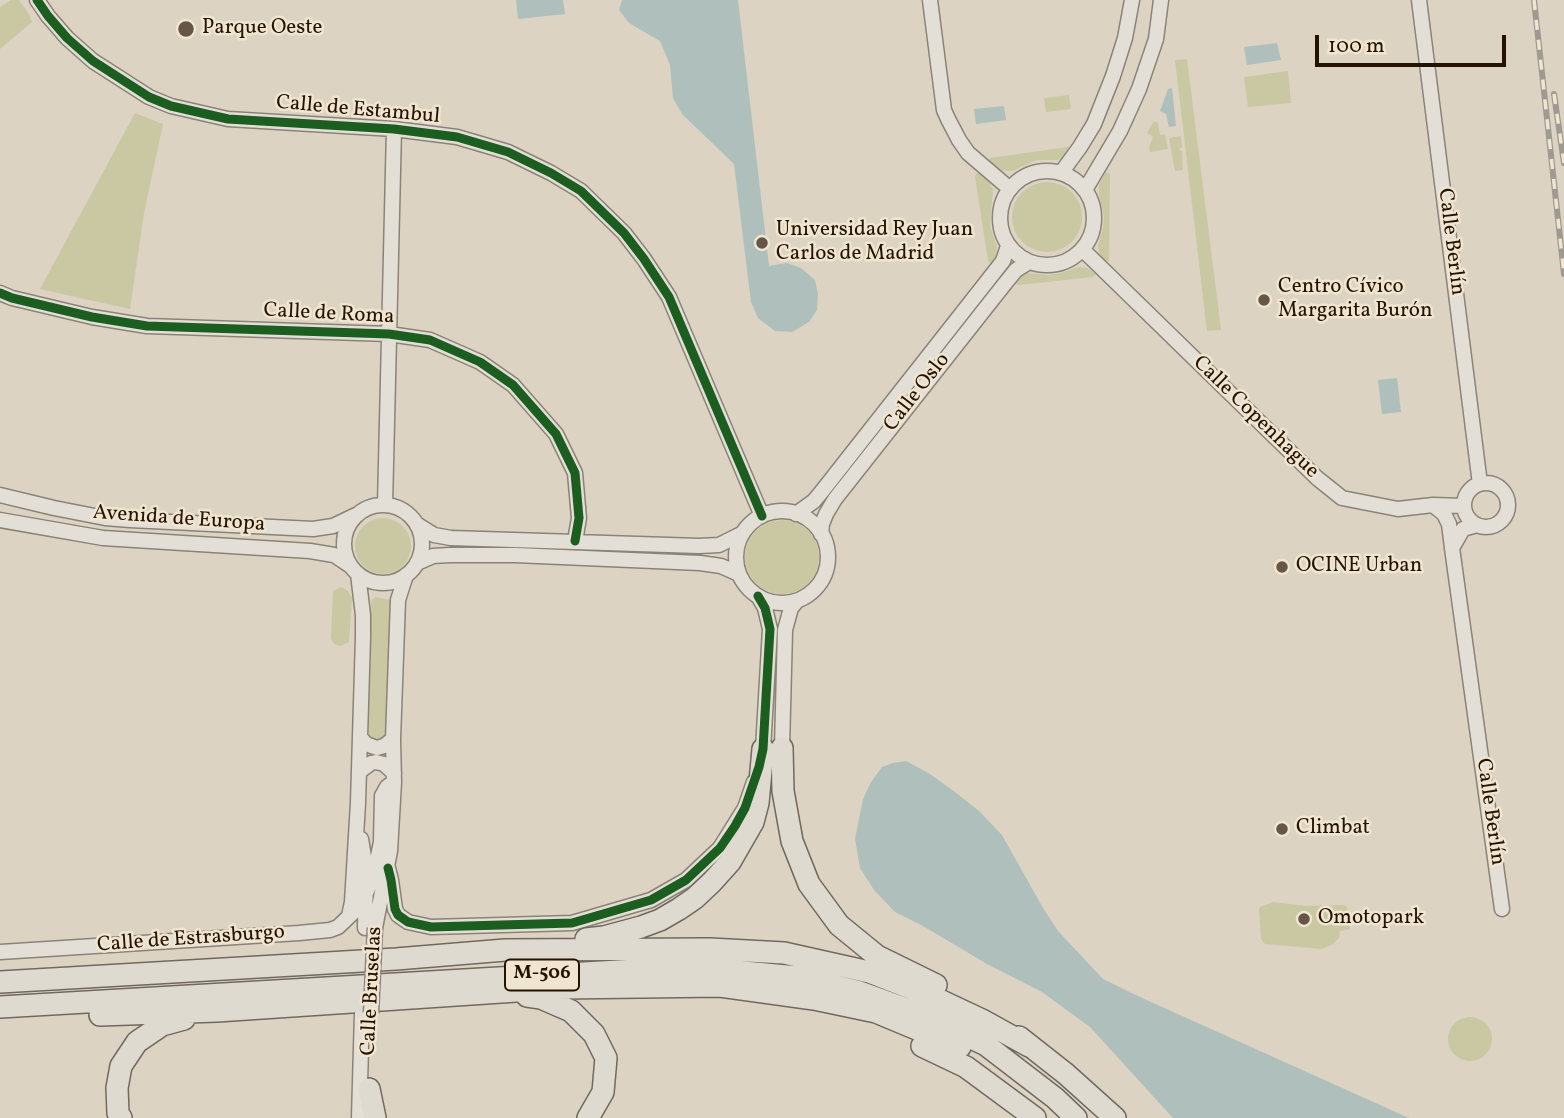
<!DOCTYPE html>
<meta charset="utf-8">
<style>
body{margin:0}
#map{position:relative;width:1564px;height:1118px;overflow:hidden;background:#dcd3c2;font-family:Vollkorn,serif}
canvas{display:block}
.scale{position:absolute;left:1315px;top:35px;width:191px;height:32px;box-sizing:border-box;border:4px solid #251301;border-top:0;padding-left:9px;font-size:21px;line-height:24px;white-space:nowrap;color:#251301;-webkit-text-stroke:5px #efe5d0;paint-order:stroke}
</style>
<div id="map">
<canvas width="1564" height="1118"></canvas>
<div class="scale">100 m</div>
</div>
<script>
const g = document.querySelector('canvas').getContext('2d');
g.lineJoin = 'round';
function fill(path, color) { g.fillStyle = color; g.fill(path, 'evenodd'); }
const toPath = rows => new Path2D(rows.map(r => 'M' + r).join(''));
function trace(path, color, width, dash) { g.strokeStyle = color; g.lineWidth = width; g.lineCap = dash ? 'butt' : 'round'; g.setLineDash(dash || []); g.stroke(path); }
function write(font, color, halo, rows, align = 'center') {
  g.font = font + ' Vollkorn,serif'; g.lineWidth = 5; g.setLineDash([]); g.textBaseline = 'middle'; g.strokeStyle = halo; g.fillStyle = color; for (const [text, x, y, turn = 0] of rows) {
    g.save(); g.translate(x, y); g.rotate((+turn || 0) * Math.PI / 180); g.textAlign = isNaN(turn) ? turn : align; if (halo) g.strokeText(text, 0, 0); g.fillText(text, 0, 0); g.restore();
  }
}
const green = toPath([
 [11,0,19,0,29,14,32,22,0,49,0,7],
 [1187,59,1221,330,1207,331,1175,60],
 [1288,71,1291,103,1248,107,1244,77],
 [1069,95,1071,109,1046,112,1044,98],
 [135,113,163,124,144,213,130,309,40,289],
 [1154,121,1158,123,1160,135,1165,134,1168,149,1150,152,1149,147,1153,137,1147,133],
 [1181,136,1182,148,1180,148,1179,150,1182,151,1183,170,1175,171,1169,138],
 [1068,147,1072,150,1068,156,1058,160,1037,160,1012,171,999,170,987,162,990,158],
 [978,172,988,180,993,189,990,226,997,247,996,256,992,264,988,261,975,176],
 [1106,172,1110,174,1109,260,1105,265,1100,257,1098,246,1103,228,1104,217,1099,194,1099,184],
 '1012 217a35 35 0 1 1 70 0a35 35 0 1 1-70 0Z',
 [1079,267,1087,268,1096,274,1093,277,1018,285,1015,282,1022,276,1028,273,1048,275,1061,273],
 '355 546a28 28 0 1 1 56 0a28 28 0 1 1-56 0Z',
 '745 557a37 37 0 1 1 74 0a37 37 0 1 1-74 0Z',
 [341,587,348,591,352,598,349,642,341,646,334,644,331,638,333,591],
 [375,597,391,600,386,734,382,740,376,741,371,738,367,731,371,601],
 [1273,902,1307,906,1343,905,1347,907,1350,929,1340,931,1339,938,1333,944,1322,949,1265,944,1261,939,1259,910,1260,907],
 '1448 1039a22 22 0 1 1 44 0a22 22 0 1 1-44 0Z'
]);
const water = toPath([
 [516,0,563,0,565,14,518,19],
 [622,0,738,0,769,266,787,263,801,268,815,280,818,294,817,310,809,322,792,332,775,331,758,318,751,302,734,164,682,114,673,98,670,65,660,41,629,23,619,10],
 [1277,43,1281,60,1247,65,1244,47],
 [1172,88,1176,126,1169,127,1166,114,1160,111,1168,89],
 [1004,106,1006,120,976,124,974,109],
 [1397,378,1401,412,1382,414,1378,380],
 [906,761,930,774,955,792,979,811,1002,835,1043,908,1058,931,1103,979,1140,997,1409,1118,1173,1118,1090,1027,1042,992,987,964,923,926,895,912,874,890,860,868,855,839,863,799,871,782,882,767,893,763]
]);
const minor = toPath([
 [37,0,48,16,67,38,93,61,149,97,171,106,228,119,394,129,457,137,508,152,551,173,581,191,624,233,644,259,669,297,762,516],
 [930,0,944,110,948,119,959,140,968,153,1010,189],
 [1419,0,1480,484],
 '1000 218a47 47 0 1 1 94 0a47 47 0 1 1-94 0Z',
 [1061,173,1080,147,1094,124,1113,76,1125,38,1132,0],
 [1085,190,1120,131,1139,89,1156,39,1161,0],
 [1082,249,1317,478,1342,498,1398,509,1433,505,1464,506],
 [0,293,12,298,92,317,147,326,389,334,430,340,480,362,513,385,556,434,575,473,579,518,575,541],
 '1464 505a22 22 0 1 1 44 0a22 22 0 1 1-44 0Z',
 [0,495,54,508,105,518,130,520,313,529,333,526,356,515],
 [385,505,394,129],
 [1433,505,1444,514,1449,524,1452,548],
 '344 544a39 39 0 1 1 78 0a39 39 0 1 1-78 0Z',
 '736 557a46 46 0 1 1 92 0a46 46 0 1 1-92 0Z',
 [796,514,814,501,823,490,1003,261,1008,246],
 [0,520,103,538,310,551,334,555,349,565],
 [418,525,434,535,451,538,699,546,719,545,743,533],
 [1477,525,1463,529,1452,548,1502,909],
 [821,534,822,524,826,514,835,499,1003,286,1016,270,1029,262],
 [417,563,433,556,450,555,515,555,700,563,721,566,739,574],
 [758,596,765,608,770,629,763,749,762,756],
 [360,737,366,744,377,748,384,746,393,739],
 [782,748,785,630,791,608,797,601],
 [359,772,371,763,376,762,384,764,394,773],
 [361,839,366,869,365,928],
 [388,868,391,880,395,909,398,915,408,922,431,927,572,923,651,900,686,880,720,848,745,808,754,782],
 [349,916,352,902,358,803,363,637,363,615,358,574],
 [375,928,390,851,394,782,393,739,398,600,406,575],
 [0,952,299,933,330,930,338,927,360,906,374,875,381,842,382,796,387,787,394,782],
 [359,1118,362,1013]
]);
const highway = toPath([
 [782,748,783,791,792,841,809,884,839,925,877,956,936,985],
 [586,939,604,937,641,927,660,920,679,909,695,898,712,882,730,862,753,822,758,803,763,749],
 [0,982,396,959,505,950,710,949,784,953,869,972,931,996,982,1020,1029,1046],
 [527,996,541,998,571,1011,594,1034,606,1058,603,1092,588,1118],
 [0,1007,636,970,710,969,798,977,860,992,926,1016,986,1045,1055,1098,1076,1118],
 [100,1015,217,1011,561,988,720,986,814,999,876,1012,960,1047],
 [1019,1037,1066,1074,1115,1118],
 [922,1046,966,1067,1035,1118],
 [369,1089,375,1118],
 [121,1118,118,1113,117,1088,121,1066,137,1042,162,1025,184,1019]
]);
const rail = toPath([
 [1534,0,1564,274],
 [1554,94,1564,163]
]);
const minorBridge = toPath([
 [371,1013,375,928]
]);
const cycleway = toPath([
 [37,0,48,16,67,38,93,61,149,97,171,106,228,119,394,129,457,137,508,152,551,173,581,191,624,233,644,259,669,297,762,516],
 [0,293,12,298,92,317,147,326,389,334,430,340,480,362,513,385,556,434,575,473,579,518,575,541],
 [388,868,391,880,395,909,398,915,408,922,431,927,572,923,651,900,686,880,720,848,735,826,745,808,759,767,763,749,770,629,765,608,758,596]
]);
const markers = [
 [186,29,9,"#655645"],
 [762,243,7,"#655645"],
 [1264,300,7,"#655645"],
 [1282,567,7,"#655645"],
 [1282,829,7,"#655645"],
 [1304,919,7,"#655645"]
];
const shields = [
 [542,975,74]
];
const shieldNames = [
 ["M-506",542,975]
];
const poiNames = [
 ["Parque Oeste",202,29],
 ["Universidad Rey Juan",776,231],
 ["Carlos de Madrid",776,255],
 ["Centro Cívico",1278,288],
 ["Margarita Burón",1278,312],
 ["OCINE Urban",1296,567],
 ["Climbat",1296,829],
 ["Omotopark",1318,919]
];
const streetNames = [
 ["Calle de Estambul",358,111,5],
 ["Calle Berlín",1450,242,83],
 ["Calle de Roma",329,315,3],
 ["Calle Oslo",918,393,-52],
 ["Calle Copenhague",1255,418,44],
 ["Avenida de Europa",179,520,4],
 ["Calle Berlín",1489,812,82],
 ["Calle de Estrasburgo",191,940,-4],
 ["Calle Bruselas",373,991,-87]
];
fill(green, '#cac7a3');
fill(water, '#afbfbc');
trace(minor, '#8b8378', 17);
trace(highway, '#71695e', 24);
trace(minor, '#e4dfd6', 14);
trace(highway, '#dfdad0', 21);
trace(rail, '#9e9991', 6);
trace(rail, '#efe5d0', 3.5, [10]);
trace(minorBridge, '#8b8378', 17, []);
trace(minorBridge, '#e4dfd6', 14);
trace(cycleway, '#1b5e20', 9);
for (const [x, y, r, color] of markers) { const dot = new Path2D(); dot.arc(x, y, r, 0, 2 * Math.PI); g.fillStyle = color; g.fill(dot); trace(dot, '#efe5d0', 2.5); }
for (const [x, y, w] of shields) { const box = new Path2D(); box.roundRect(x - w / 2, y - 15.5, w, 31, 5); g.fillStyle = '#efe5d0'; g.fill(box); trace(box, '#251301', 2); }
write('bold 19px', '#251301', null, shieldNames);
write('21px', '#251301', '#efe5d0', poiNames, 'left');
write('21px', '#251301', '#efe5d0', streetNames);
</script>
